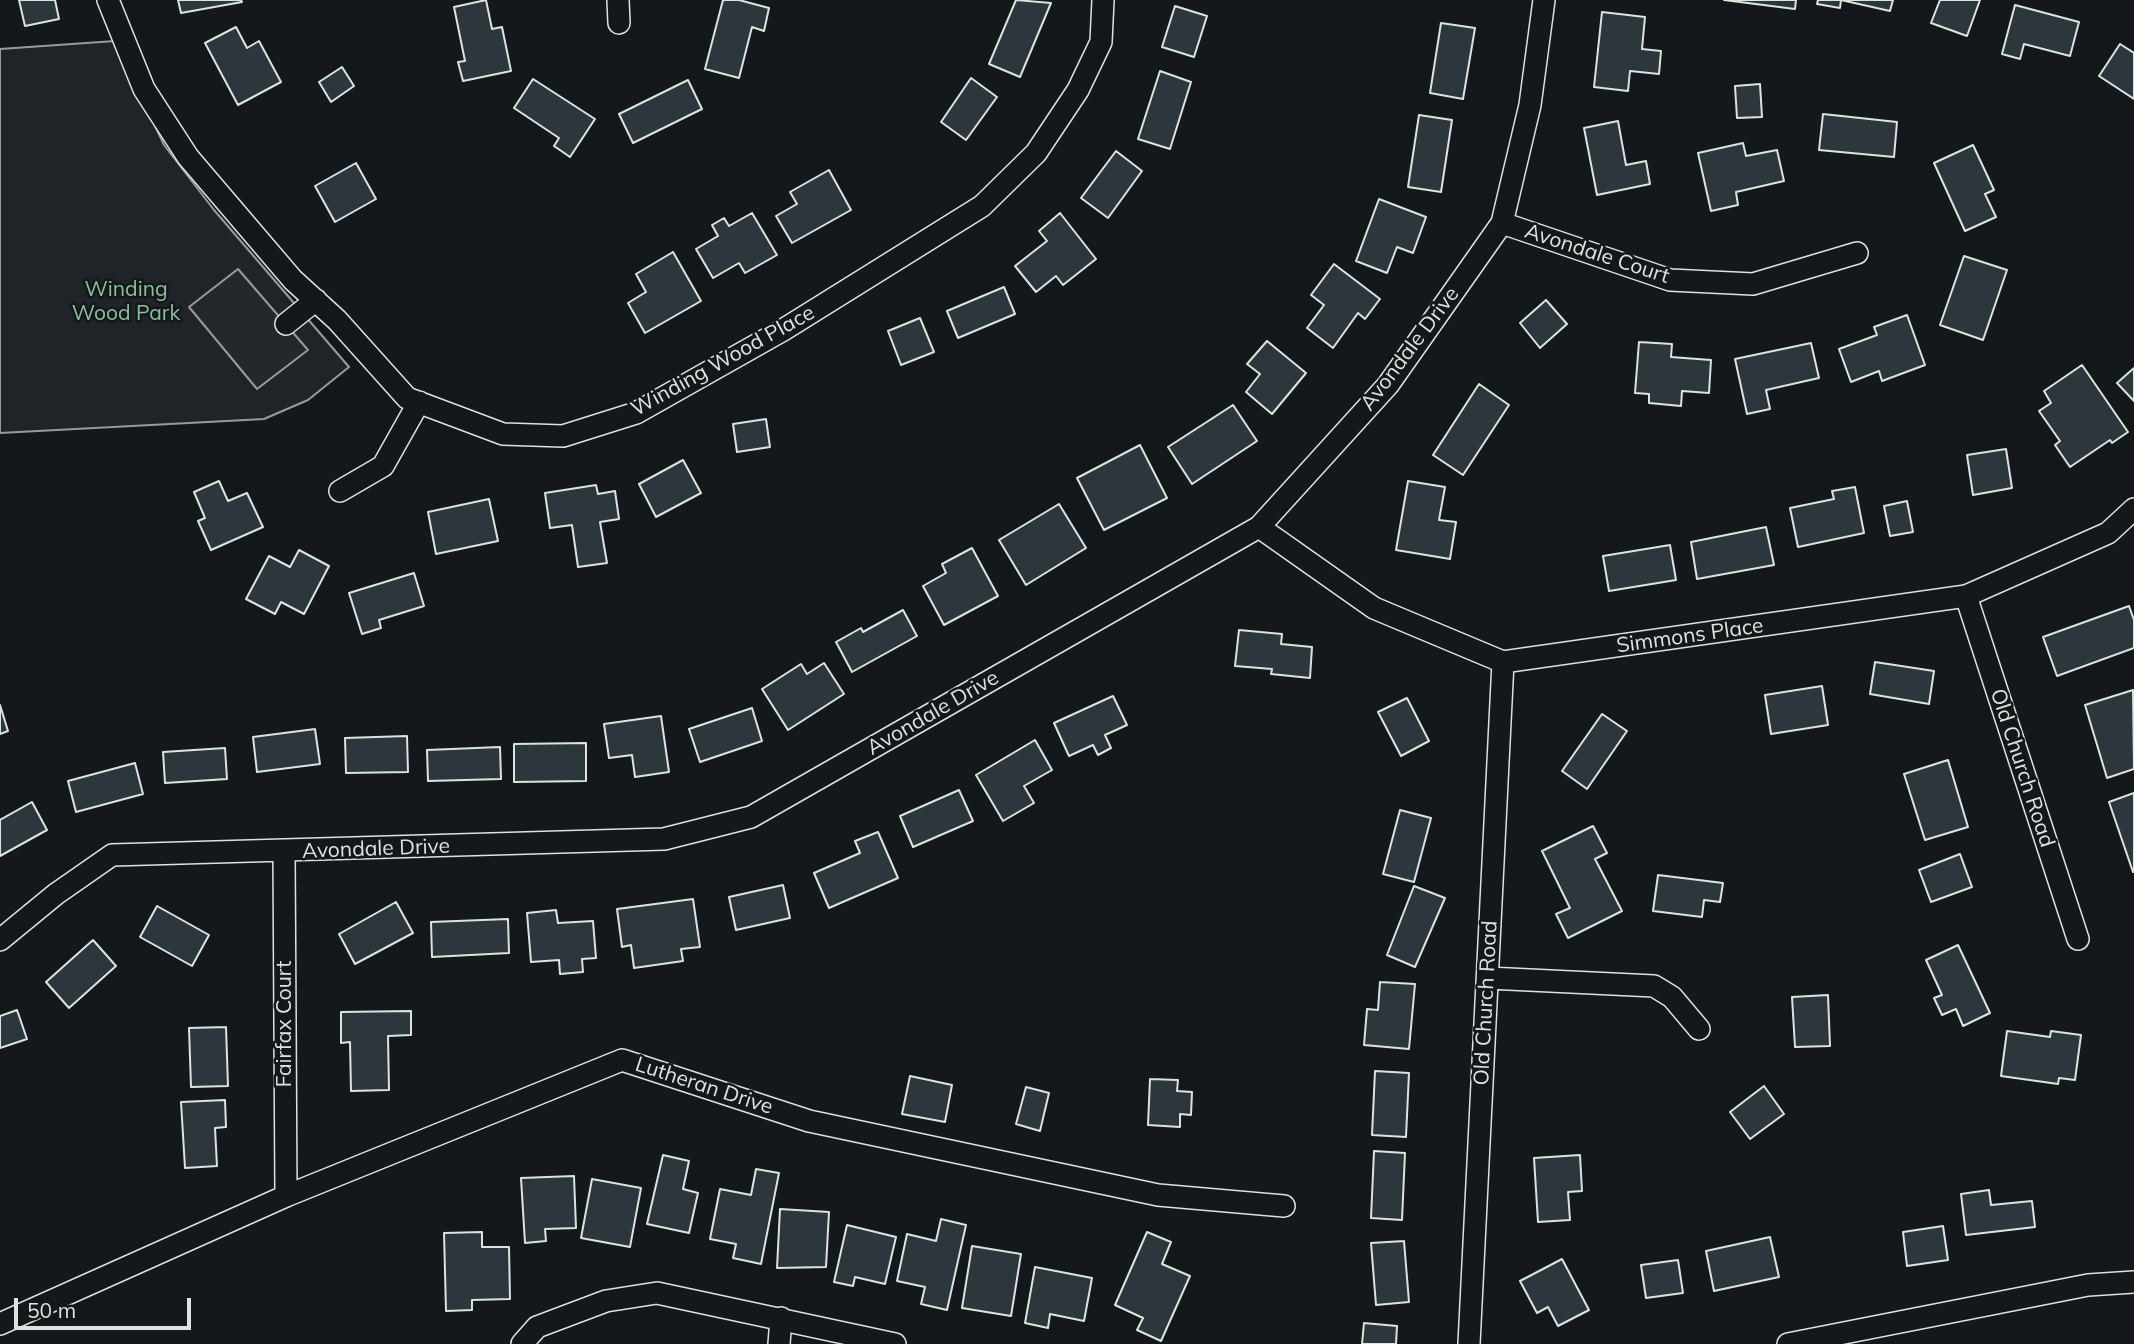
<!DOCTYPE html>
<style>
body{margin:0}
#map{position:relative;width:2134px;height:1344px;overflow:hidden;background:#14181c;font-family:Mulish,sans-serif}
canvas{display:block}
.scale{position:absolute;left:14px;top:1298px;width:177px;height:32px;box-sizing:border-box;border:4px solid #d8e6dc;border-top:0;padding-left:9px;font-size:21px;line-height:24px;white-space:nowrap;color:#d8e6dc;-webkit-text-stroke:5px #14181c;paint-order:stroke}
</style>
<div id="map">
<canvas width="2134" height="1344"></canvas>
<div class="scale">50 m</div>
</div>
<script>
const g = document.querySelector('canvas').getContext('2d');
g.lineJoin = 'round';
function fill(path, color) { g.fillStyle = color; g.fill(path, 'evenodd'); }
const toPath = rows => new Path2D(rows.map(r => 'M' + r).join(''));
function trace(path, color, width, dash) { g.strokeStyle = color; g.lineWidth = width; g.lineCap = dash ? 'butt' : 'round'; g.setLineDash(dash || []); g.stroke(path); }
function write(font, color, halo, rows, align = 'center') {
  g.font = font + ' Mulish,sans-serif'; g.lineWidth = 5; g.setLineDash([]); g.textBaseline = 'middle'; g.strokeStyle = halo; g.fillStyle = color; for (const [text, x, y, turn = 0] of rows) {
    g.save(); g.translate(x, y); g.rotate((+turn || 0) * Math.PI / 180); g.textAlign = isNaN(turn) ? turn : align; if (halo) g.strokeText(text, 0, 0); g.fillText(text, 0, 0); g.restore();
  }
}
const green = toPath([
 [115,41,164,145,214,210,349,367,308,400,264,419,0,433,0,49,115,41]
]);
const parking = toPath([
 [238,269,308,350,257,389,189,307,238,269]
]);
const building = toPath([
 [19,0,55,0,59,19,25,26,19,0],
 [178,0,241,0,242,2,181,13,178,0],
 [486,0,492,29,502,27,511,71,463,81,458,62,465,61,454,7,486,0],
 [723,0,739,0,769,8,764,31,752,27,739,78,705,69,723,0],
 [1016,0,1051,3,1020,77,989,64,1016,0],
 [1724,0,1796,0,1795,9,1724,0],
 [1818,0,1893,0,1890,11,1841,0,1840,8,1817,4,1818,0],
 [1940,0,1980,0,1967,36,1931,23,1940,0],
 [2015,5,2079,22,2070,56,2024,44,2020,59,2002,54,2015,5],
 [1175,6,1207,16,1194,57,1162,47,1175,6],
 [1602,12,1645,17,1642,49,1661,51,1659,74,1630,71,1628,91,1594,87,1602,12],
 [1441,23,1475,28,1463,99,1430,93,1441,23],
 [236,27,247,48,259,41,281,82,238,105,205,43,236,27],
 [2120,44,2134,53,2134,99,2099,76,2120,44],
 [342,67,354,86,331,102,319,82,342,67],
 [1160,71,1191,82,1170,149,1138,139,1160,71],
 [971,78,997,97,966,140,941,122,971,78],
 [533,79,595,119,570,157,554,146,559,138,514,108,533,79],
 [688,80,702,109,633,143,619,114,688,80],
 [1760,84,1762,117,1737,118,1735,86,1760,84],
 [1823,114,1897,122,1894,157,1819,150,1823,114],
 [1419,115,1452,120,1441,192,1408,187,1419,115],
 [1618,121,1626,165,1646,161,1650,184,1597,195,1584,128,1618,121],
 [1743,143,1746,156,1777,150,1784,181,1736,192,1738,205,1711,211,1698,153,1743,143],
 [1973,145,1994,190,1985,194,1996,217,1965,231,1934,163,1973,145],
 [1116,151,1142,171,1108,218,1081,198,1116,151],
 [356,163,376,199,335,222,315,186,356,163],
 [829,170,851,210,792,243,776,216,797,204,790,192,829,170],
 [1379,199,1426,217,1413,253,1397,247,1387,273,1356,261,1379,199],
 [752,213,777,255,745,273,739,263,713,278,696,249,718,236,712,225,724,218,729,226,752,213],
 [1060,213,1096,259,1063,285,1056,276,1036,292,1015,266,1047,241,1039,231,1060,213],
 [673,252,701,301,645,333,628,303,646,292,636,274,673,252],
 [1964,256,2007,270,1983,340,1940,325,1964,256],
 [1334,264,1380,299,1365,319,1358,313,1333,348,1307,328,1324,305,1311,295,1334,264],
 [1004,287,1015,314,958,338,947,311,1004,287],
 [1546,300,1567,324,1540,348,1520,323,1546,300],
 [1907,315,1925,365,1882,381,1879,371,1851,382,1839,349,1877,335,1874,327,1907,315],
 [920,318,934,352,901,365,888,331,920,318],
 [1267,341,1306,373,1272,414,1246,392,1260,374,1247,364,1267,341],
 [1639,342,1672,344,1671,357,1711,360,1709,393,1682,391,1681,406,1649,403,1649,394,1635,393,1639,342],
 [1811,343,1819,378,1766,390,1770,409,1747,414,1735,359,1811,343],
 [2082,365,2128,432,2112,443,2110,440,2070,467,2055,445,2060,441,2039,411,2051,403,2044,391,2082,365],
 [2134,368,2134,401,2117,383,2134,368],
 [1479,384,1509,405,1463,475,1433,455,1479,384],
 [1233,405,1257,441,1192,484,1168,447,1233,405],
 [766,419,770,447,737,452,733,424,766,419],
 [1140,445,1167,498,1104,530,1077,478,1140,445],
 [2006,449,2012,488,1973,495,1967,455,2006,449],
 [683,460,701,493,656,517,639,484,683,460],
 [219,481,228,501,247,493,263,527,211,550,198,521,205,518,194,492,219,481],
 [1408,481,1445,487,1439,520,1456,522,1450,559,1396,550,1408,481],
 [596,485,598,494,615,491,619,519,600,522,607,563,578,567,572,525,550,528,545,493,596,485],
 [1855,487,1864,533,1798,547,1790,508,1834,499,1832,491,1855,487],
 [489,499,498,541,436,554,428,512,489,499],
 [1907,501,1913,532,1890,536,1884,506,1907,501],
 [1059,504,1086,548,1026,585,999,540,1059,504],
 [1766,527,1774,565,1697,579,1691,542,1766,527],
 [1670,545,1676,580,1609,591,1603,556,1670,545],
 [972,548,998,596,944,625,923,586,946,573,942,564,972,548],
 [299,550,329,566,304,614,281,602,275,614,246,599,269,556,290,567,299,550],
 [414,573,424,606,379,620,381,628,362,634,349,593,414,573],
 [2129,606,2134,620,2134,648,2057,676,2043,637,2129,606],
 [903,610,917,636,852,672,836,642,861,628,863,632,903,610],
 [1239,630,1282,634,1281,644,1312,647,1310,678,1271,674,1272,669,1235,666,1239,630],
 [1875,662,1934,671,1929,704,1870,694,1875,662],
 [824,663,844,694,788,730,762,689,801,664,807,674,824,663],
 [1822,686,1828,725,1771,734,1765,695,1822,686],
 [2133,690,2134,769,2107,778,2085,705,2133,690],
 [1113,696,1127,725,1105,735,1111,748,1098,755,1093,745,1069,756,1054,723,1113,696],
 [1407,698,1429,741,1401,756,1378,712,1407,698],
 [0,705,8,731,0,734,0,705],
 [752,708,762,741,700,762,689,729,752,708],
 [1602,714,1627,731,1587,789,1562,771,1602,714],
 [661,716,669,772,635,777,632,755,609,758,604,724,661,716],
 [315,729,320,764,257,772,253,737,315,729],
 [407,736,408,772,346,773,345,738,407,736],
 [1035,740,1052,770,1024,786,1034,803,1003,821,976,775,1035,740],
 [586,743,586,781,514,782,514,744,586,743],
 [500,747,501,779,428,781,427,750,500,747],
 [225,748,227,779,165,783,163,752,225,748],
 [1948,760,1968,827,1925,840,1904,774,1948,760],
 [135,763,143,794,76,812,68,781,135,763],
 [959,790,973,821,913,847,900,816,959,790],
 [2134,793,2134,872,2133,872,2109,802,2134,793],
 [32,802,47,830,0,856,0,820,32,802],
 [1400,810,1431,818,1414,882,1383,874,1400,810],
 [1593,826,1607,853,1595,859,1622,911,1568,938,1556,914,1570,908,1542,851,1593,826],
 [878,832,898,878,829,908,814,873,860,853,855,841,878,832],
 [1960,854,1972,887,1931,902,1919,870,1960,854],
 [1658,875,1723,883,1720,902,1704,900,1702,917,1653,911,1658,875],
 [783,885,790,918,736,930,729,897,783,885],
 [1414,886,1445,898,1415,967,1387,955,1414,886],
 [693,899,700,947,681,949,683,961,634,968,631,945,622,947,617,909,693,899],
 [396,902,413,933,355,964,339,934,396,902],
 [157,906,209,935,192,966,140,937,157,906],
 [556,910,558,923,593,921,596,958,582,959,583,972,560,974,559,960,531,962,527,913,556,910],
 [508,919,509,953,432,957,431,922,508,919],
 [93,940,116,966,69,1008,46,982,93,940],
 [1958,945,1990,1013,1963,1026,1956,1009,1942,1015,1934,998,1942,995,1926,960,1958,945],
 [1380,982,1415,984,1409,1049,1364,1045,1367,1009,1378,1010,1380,982],
 [1828,995,1830,1046,1795,1047,1792,997,1828,995],
 [17,1010,27,1039,0,1048,0,1016,17,1010],
 [411,1011,411,1035,388,1036,389,1090,351,1091,350,1042,341,1043,341,1012,411,1011],
 [226,1027,228,1086,191,1087,189,1028,226,1027],
 [2007,1031,2050,1037,2051,1031,2081,1035,2075,1080,2059,1078,2058,1084,2001,1076,2007,1031],
 [1375,1071,1409,1073,1406,1137,1372,1135,1375,1071],
 [910,1076,952,1085,945,1122,902,1114,910,1076],
 [1150,1079,1178,1080,1177,1091,1192,1092,1191,1115,1180,1114,1180,1127,1148,1125,1150,1079],
 [1764,1086,1784,1114,1750,1139,1730,1112,1764,1086],
 [1026,1087,1049,1093,1040,1131,1016,1124,1026,1087],
 [225,1100,226,1127,215,1128,217,1166,185,1168,181,1102,225,1100],
 [1374,1151,1405,1153,1402,1220,1371,1218,1374,1151],
 [663,1155,689,1161,683,1189,698,1193,689,1233,647,1224,663,1155],
 [1580,1155,1582,1191,1568,1192,1570,1220,1538,1222,1534,1158,1580,1155],
 [756,1169,779,1173,761,1264,733,1258,736,1244,710,1239,720,1189,751,1195,756,1169],
 [574,1176,576,1228,545,1229,546,1241,525,1243,521,1178,574,1176],
 [592,1179,641,1188,630,1247,581,1238,592,1179],
 [1989,1190,1991,1205,2032,1201,2035,1227,1966,1235,1961,1194,1989,1190],
 [780,1209,829,1212,826,1267,777,1268,780,1209],
 [941,1219,966,1225,947,1310,921,1304,925,1287,897,1281,907,1234,936,1241,941,1219],
 [847,1225,896,1237,885,1284,855,1277,853,1286,834,1282,847,1225],
 [1943,1226,1948,1260,1907,1266,1903,1232,1943,1226],
 [482,1232,482,1247,509,1247,510,1299,472,1300,472,1310,446,1311,444,1233,482,1232],
 [1147,1232,1171,1242,1162,1264,1190,1276,1161,1341,1137,1330,1143,1318,1115,1305,1147,1232],
 [1770,1237,1779,1277,1714,1291,1706,1251,1770,1237],
 [1404,1241,1409,1302,1376,1305,1371,1243,1404,1241],
 [972,1246,1021,1254,1011,1316,962,1308,972,1246],
 [1562,1259,1589,1310,1558,1326,1548,1307,1537,1313,1520,1281,1562,1259],
 [1678,1260,1683,1293,1646,1298,1641,1265,1678,1260],
 [1035,1267,1092,1278,1084,1321,1050,1314,1048,1328,1025,1323,1035,1267],
 [1364,1323,1397,1326,1396,1344,1362,1344,1364,1323]
]);
const street = toPath([
 [108,0,144,89,188,157,293,280,337,320,407,398,503,434,563,436,636,413,783,330,982,206,1036,153,1078,90,1101,42,1103,0],
 [618,0,619,23],
 [1502,223,1670,280,1753,284,1857,253],
 [286,324,316,300],
 [340,491,383,466,419,402],
 [1259,527,1374,608,1503,662,1966,596,2108,533,2134,509],
 [1966,596,2078,939],
 [284,852,286,1196],
 [0,940,56,894,112,855,664,839,751,817,1259,527,1388,385,1502,223,1530,105,1544,0],
 [1488,978,1654,986,1672,997,1699,1029],
 [0,1324,286,1196,622,1060,809,1121,1158,1195,1284,1206],
 [522,1344,537,1327,606,1301,657,1293,895,1344],
 [779,1344,781,1318],
 [1469,1344,1503,662],
 [1788,1344,2088,1285,2134,1282]
]);
const streetNames = [
 ["Avondale Court",1597,254,18],
 ["Avondale Drive",1410,349,-53],
 ["Winding Wood Place",723,361,-29],
 ["Simmons Place",1690,636,-8],
 ["Avondale Drive",933,713,-30],
 ["Old Church Road",2022,768,72],
 ["Avondale Drive",376,849,-2],
 ["Old Church Road",1486,1003,-87],
 ["Fairfax Court",285,1024,-90],
 ["Lutheran Drive",704,1086,18]
];
const parkNames = [
 ["Winding",126,290],
 ["Wood Park",126,314]
];
fill(green, '#202428');
trace(green, '#939e99', 2);
fill(parking, '#24282b');
trace(parking, '#939e99', 2);
fill(building, '#2c363c');
trace(building, '#d8e6dc', 2);
trace(street, '#d8e6dc', 24);
trace(street, '#14181c', 21);
write('21px', '#d8e6dc', '#14181c', streetNames);
write('21px', '#8ac095', '#14181c', parkNames);
</script>
